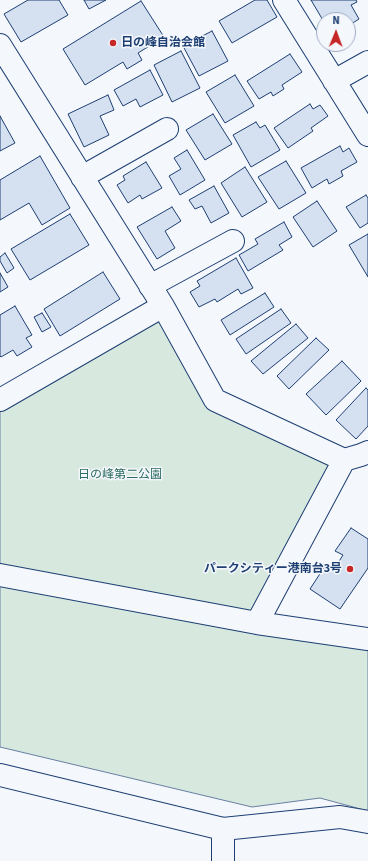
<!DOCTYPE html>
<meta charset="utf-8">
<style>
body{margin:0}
#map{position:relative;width:368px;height:861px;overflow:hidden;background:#f4f7fb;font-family:"Source Sans 3",sans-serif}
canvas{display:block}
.north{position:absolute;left:316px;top:12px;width:40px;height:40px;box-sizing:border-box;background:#f4f7fb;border:1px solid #9eadc5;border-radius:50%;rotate:1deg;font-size:11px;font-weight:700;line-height:16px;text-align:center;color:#1d3f73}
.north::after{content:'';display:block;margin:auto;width:14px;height:18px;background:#c62828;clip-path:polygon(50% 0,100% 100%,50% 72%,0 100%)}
</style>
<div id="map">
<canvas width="368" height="861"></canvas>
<div class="north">N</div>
</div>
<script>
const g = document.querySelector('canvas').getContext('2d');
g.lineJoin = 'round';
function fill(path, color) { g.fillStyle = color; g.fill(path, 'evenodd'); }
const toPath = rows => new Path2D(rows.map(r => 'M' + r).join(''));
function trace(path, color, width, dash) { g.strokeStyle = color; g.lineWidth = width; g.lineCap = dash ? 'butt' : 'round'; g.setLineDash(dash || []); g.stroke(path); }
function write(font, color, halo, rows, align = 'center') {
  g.font = font + ' "Source Sans 3","Noto Sans JP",sans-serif'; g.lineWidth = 3; g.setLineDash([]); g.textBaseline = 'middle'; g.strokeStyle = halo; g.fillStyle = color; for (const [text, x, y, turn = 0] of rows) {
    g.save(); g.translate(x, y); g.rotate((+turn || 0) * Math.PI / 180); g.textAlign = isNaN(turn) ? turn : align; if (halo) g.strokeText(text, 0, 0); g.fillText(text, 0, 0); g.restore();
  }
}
const green = toPath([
 [163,306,215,400,344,460,257,623,368,639,368,811,320,798,252,807,0,747,0,400,163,306]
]);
const building = toPath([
 [28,0,59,0,68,15,21,42,4,14,28,0],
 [84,0,106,0,89,9,84,0],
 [255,0,267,0,277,17,232,43,219,21,255,0],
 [311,0,356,0,357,2,351,5,359,19,348,26,348,20,324,20,324,22,311,0],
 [141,1,164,37,138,53,142,60,127,69,123,62,85,85,63,49,141,1],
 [212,31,228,61,199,76,183,46,212,31],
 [181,51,200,88,172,102,154,65,181,51],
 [290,54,302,72,282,85,284,89,273,96,271,92,259,99,247,81,290,54],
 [150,70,163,95,140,107,136,99,123,106,114,90,150,70],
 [235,75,254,106,225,123,206,92,235,75],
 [108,95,114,110,100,116,109,135,84,147,68,114,108,95],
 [310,104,313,109,320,105,328,116,311,128,313,131,288,148,274,128,310,104],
 [213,114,232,144,205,160,186,130,213,114],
 [0,116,15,143,0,151,0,116],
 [256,122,260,128,265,125,280,150,251,167,233,135,256,122],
 [340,146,343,152,349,148,357,162,341,171,343,176,329,184,327,179,312,188,301,168,340,146],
 [187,150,205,180,180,195,169,176,181,169,174,158,187,150],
 [40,156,70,208,42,225,29,203,0,220,0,180,40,156],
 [286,161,306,193,279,209,258,177,286,161],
 [146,162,162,188,142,199,140,195,128,203,117,185,125,180,123,176,146,162],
 [245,167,267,202,242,217,221,183,245,167],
 [214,186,229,213,211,223,202,206,195,209,189,200,214,186],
 [366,195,368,198,368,223,360,228,346,207,366,195],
 [317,201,337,231,313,247,293,217,317,201],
 [172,207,181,221,165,231,175,248,157,259,137,227,172,207],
 [70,214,89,245,30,280,11,249,70,214],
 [284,222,292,237,279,245,283,250,248,271,239,255,258,244,255,239,284,222],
 [368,234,368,277,349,245,368,234],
 [5,253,14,268,7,273,0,261,0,257,5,253],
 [236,258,253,288,241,294,238,289,217,302,215,299,199,307,190,292,200,286,197,281,236,258],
 [103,272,120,299,60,336,44,309,103,272],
 [0,273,8,287,0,292,0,273],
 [265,293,274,307,230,335,221,320,265,293],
 [15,306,32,335,26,338,32,347,17,356,13,350,1,357,0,356,0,315,15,306],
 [281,309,291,323,246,354,236,339,281,309],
 [42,313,51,327,42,332,34,317,42,313],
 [296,324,308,338,263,374,251,361,296,324],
 [316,338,329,350,289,389,277,376,316,338],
 [342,361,361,381,326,415,306,394,342,361],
 [366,388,368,390,368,426,356,439,336,420,366,388],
 [351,528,368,539,368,568,340,609,310,589,325,566,333,571,343,555,335,551,351,528]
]);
const minor = toPath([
 [284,0,368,135],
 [0,45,163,306,215,400,344,460],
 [334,81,368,62],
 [82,177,167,129],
 [150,286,233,241],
 [0,400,163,306],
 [0,575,257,623,368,639],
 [257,623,344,460,361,455,368,452],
 [0,775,223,829,340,817,368,822],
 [223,829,223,861]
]);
const markers = [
 [113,43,4,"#c62828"],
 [350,569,4,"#c62828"]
];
const poiNames = [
 ["日の峰自治会館",121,43],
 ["パークシティー港南台3号",342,569,"right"]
];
const parkNames = [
 ["日の峰第二公園",120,475]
];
fill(green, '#d7e8df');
trace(green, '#687fa3', 1);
fill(building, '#d5e0f0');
trace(building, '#1d3f73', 1);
trace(minor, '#1d3f73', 24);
trace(minor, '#f4f7fb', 22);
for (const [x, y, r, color] of markers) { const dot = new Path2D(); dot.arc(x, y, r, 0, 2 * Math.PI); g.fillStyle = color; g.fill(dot); trace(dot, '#f4f7fb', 1.5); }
write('bold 12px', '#1d3f73', '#f4f7fb', poiNames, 'left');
write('12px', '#2c6c60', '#f4f7fb', parkNames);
</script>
